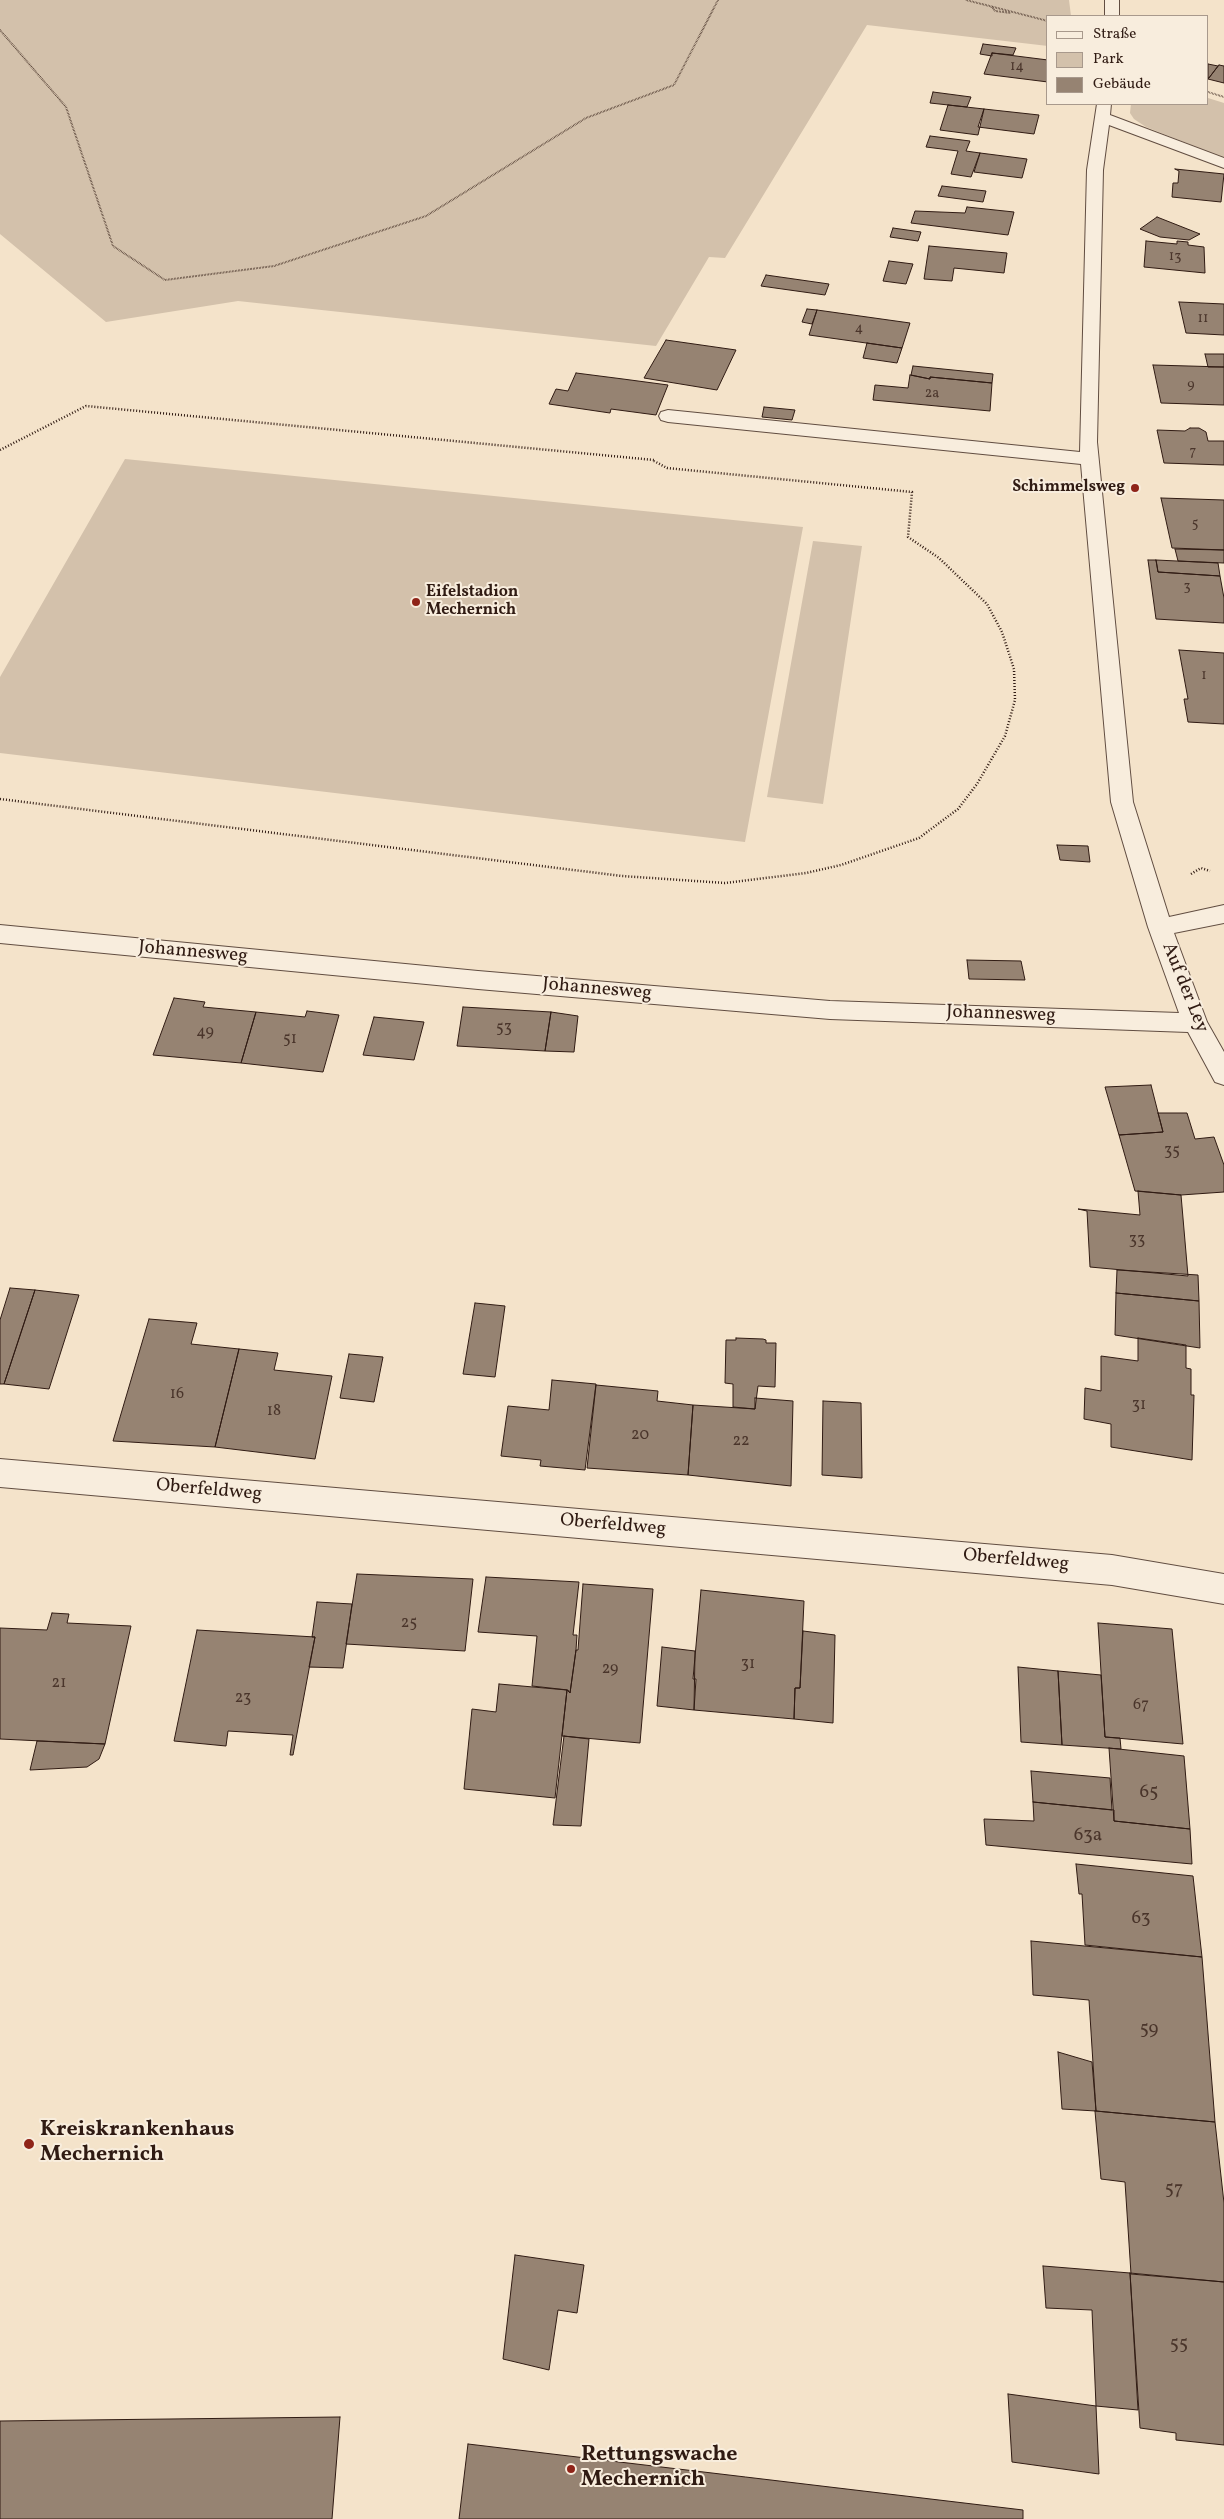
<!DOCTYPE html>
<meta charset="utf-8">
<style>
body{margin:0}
#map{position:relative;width:1224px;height:2519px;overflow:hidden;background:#f4e3ca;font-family:Vollkorn,serif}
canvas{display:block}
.legend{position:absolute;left:1046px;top:15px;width:162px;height:90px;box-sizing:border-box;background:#f8eddd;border:1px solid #a8998c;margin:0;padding:6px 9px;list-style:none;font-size:15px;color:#301b13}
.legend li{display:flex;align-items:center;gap:10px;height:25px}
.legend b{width:25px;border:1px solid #a8998c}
</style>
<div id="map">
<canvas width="1224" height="2519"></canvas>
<ul class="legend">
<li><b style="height:6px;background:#f8eddd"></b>Straße</li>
<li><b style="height:14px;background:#d3c1ab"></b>Park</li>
<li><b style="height:14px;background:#968372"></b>Gebäude</li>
</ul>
</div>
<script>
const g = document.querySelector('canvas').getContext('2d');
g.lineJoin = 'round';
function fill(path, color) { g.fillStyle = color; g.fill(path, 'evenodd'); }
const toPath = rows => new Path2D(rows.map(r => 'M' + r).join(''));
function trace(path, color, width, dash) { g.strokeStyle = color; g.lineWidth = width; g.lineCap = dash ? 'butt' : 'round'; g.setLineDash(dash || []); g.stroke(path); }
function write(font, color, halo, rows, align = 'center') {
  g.font = font + ' Vollkorn,serif'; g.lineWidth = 4; g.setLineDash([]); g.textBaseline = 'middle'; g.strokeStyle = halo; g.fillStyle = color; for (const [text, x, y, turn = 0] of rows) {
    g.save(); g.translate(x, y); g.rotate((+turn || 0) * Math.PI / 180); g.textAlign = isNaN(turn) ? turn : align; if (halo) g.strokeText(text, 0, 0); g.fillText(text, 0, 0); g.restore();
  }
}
const green = toPath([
 [0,0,1069,0,1071,16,1048,16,1048,46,867,25,725,258,709,257,656,346,238,301,106,322,0,234],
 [1208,98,1224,103,1224,158,1146,127,1134,119,1130,113,1131,104,1208,104],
 [125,459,803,527,745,842,0,753,0,677],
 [813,541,862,546,823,804,767,797]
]);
const building = toPath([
 [983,44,1016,48,1013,55,992,53,992,56,980,54,983,44],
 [992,53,1048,60,1048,82,984,74,992,53],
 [1208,64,1218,66,1209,78,1208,78,1208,64],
 [1219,65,1224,66,1224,83,1208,79,1219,65],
 [933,92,971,97,967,107,930,103,933,92],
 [948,105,984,109,978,135,940,130,948,105],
 [984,109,1039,115,1034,134,978,127,984,109],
 [930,136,970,141,966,151,980,153,971,177,951,174,958,151,926,147,930,136],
 [980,153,1027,159,1022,178,974,172,980,153],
 [1175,169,1224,174,1221,202,1172,197,1173,183,1178,183,1179,171,1175,169],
 [942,186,986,191,983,202,938,196,942,186],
 [967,207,1014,212,1008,235,911,223,915,211,965,213,967,207],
 [1157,217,1200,234,1189,240,1160,237,1140,229,1157,217],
 [893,228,921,232,918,241,890,237,893,228],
 [1146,241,1177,244,1177,241,1188,242,1188,245,1204,247,1205,273,1144,267,1146,241],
 [929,246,1007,253,1004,273,954,268,952,281,924,279,929,246],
 [889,261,913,264,906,284,883,281,889,261],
 [766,275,829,284,825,295,761,286,766,275],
 [1179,302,1224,304,1224,335,1186,333,1179,302],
 [807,309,817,310,812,324,802,322,807,309],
 [817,310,910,323,902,348,809,335,817,310],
 [666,340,736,350,717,390,644,378,666,340],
 [867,343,902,348,897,363,863,358,867,343],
 [1205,354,1224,354,1224,367,1208,367,1205,354],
 [1153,365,1224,367,1224,405,1161,403,1153,365],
 [913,366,993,374,992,383,930,377,930,379,911,375,913,366],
 [576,373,623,379,668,385,656,415,611,409,610,413,549,404,556,389,568,391,576,373],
 [910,375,930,379,930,377,992,383,990,411,873,400,875,385,908,388,910,375],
 [764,407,795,410,792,420,762,417,764,407],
 [1190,428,1199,428,1206,432,1208,441,1224,441,1224,465,1164,463,1157,430,1185,431,1190,428],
 [1161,498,1224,500,1224,550,1172,548,1161,498],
 [1175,549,1224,550,1224,563,1178,561,1175,549],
 [1148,560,1156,560,1158,572,1220,576,1224,598,1224,623,1156,619,1148,560],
 [1156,560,1218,563,1220,576,1158,572,1156,560],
 [1179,650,1224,653,1224,724,1188,722,1184,699,1188,699,1179,650],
 [1057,845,1088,846,1090,862,1060,860,1057,845],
 [967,960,1021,961,1025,980,969,979,967,960],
 [174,998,205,1002,203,1007,256,1012,241,1063,153,1055,174,998],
 [463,1007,551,1012,545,1051,457,1046,463,1007],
 [307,1011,339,1015,323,1072,241,1063,256,1012,305,1017,307,1011],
 [551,1012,578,1016,574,1052,545,1051,551,1012],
 [374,1017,424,1022,414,1060,363,1055,374,1017],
 [1151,1085,1163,1132,1119,1135,1105,1087,1151,1085],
 [1158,1113,1187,1113,1195,1139,1214,1137,1224,1165,1224,1192,1181,1195,1135,1191,1119,1135,1163,1132,1158,1113],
 [1138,1191,1181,1195,1188,1276,1090,1267,1087,1211,1078,1209,1140,1215,1138,1191],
 [1117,1270,1198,1275,1199,1301,1116,1293,1117,1270],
 [10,1288,35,1290,4,1384,0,1384,0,1320,10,1288],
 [35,1290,79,1295,49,1389,4,1384,35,1290],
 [1116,1293,1199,1301,1200,1348,1115,1335,1116,1293],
 [475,1303,505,1306,495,1377,463,1374,475,1303],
 [149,1319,197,1323,191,1344,239,1349,215,1447,113,1441,149,1319],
 [736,1338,763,1339,766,1340,766,1343,776,1343,775,1387,758,1386,755,1409,733,1407,733,1384,725,1383,726,1340,736,1340,736,1338],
 [1138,1338,1186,1345,1186,1368,1191,1369,1191,1395,1194,1395,1192,1460,1111,1447,1111,1424,1084,1419,1085,1388,1101,1391,1101,1356,1138,1361,1138,1338],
 [239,1349,278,1353,274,1370,332,1376,315,1459,215,1447,239,1349],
 [349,1354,383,1357,374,1402,340,1398,349,1354],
 [552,1380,596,1384,585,1470,540,1466,541,1460,501,1456,508,1406,549,1410,552,1380],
 [596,1385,658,1391,657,1401,693,1405,688,1475,587,1468,596,1385],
 [755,1398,793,1401,791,1486,688,1475,693,1405,755,1409,755,1398],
 [823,1401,861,1403,862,1478,822,1475,823,1401],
 [357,1574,473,1579,465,1651,346,1644,357,1574],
 [486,1577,579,1582,573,1635,577,1635,576,1650,570,1693,568,1690,532,1686,537,1636,478,1632,486,1577],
 [583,1584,653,1589,640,1743,562,1736,567,1690,570,1693,576,1650,578,1650,583,1584],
 [701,1590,804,1601,800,1688,795,1688,794,1719,694,1710,696,1679,693,1679,701,1590],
 [317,1602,352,1604,343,1668,309,1667,315,1637,312,1637,317,1602],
 [52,1613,69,1614,67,1623,131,1626,105,1744,0,1739,0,1628,47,1630,52,1613],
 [1098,1623,1172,1629,1183,1744,1105,1737,1098,1623],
 [197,1630,315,1637,293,1755,290,1755,293,1735,228,1731,226,1746,174,1741,197,1630],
 [803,1631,835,1635,833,1723,794,1719,795,1688,800,1688,803,1631],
 [662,1647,695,1651,694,1710,657,1706,662,1647],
 [1018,1667,1058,1671,1062,1745,1021,1742,1018,1667],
 [1058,1671,1101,1675,1105,1737,1120,1738,1121,1749,1062,1745,1058,1671],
 [499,1684,567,1690,555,1798,464,1789,472,1709,496,1712,499,1684],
 [564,1736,589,1739,581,1826,553,1825,564,1736],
 [37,1741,105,1744,99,1759,87,1767,30,1770,37,1741],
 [1109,1748,1184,1756,1190,1829,1114,1821,1109,1748],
 [1031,1771,1110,1778,1112,1810,1033,1802,1031,1771],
 [1033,1802,1114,1810,1114,1821,1190,1829,1192,1864,986,1845,984,1819,1034,1821,1033,1802],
 [1076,1864,1193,1876,1202,1957,1085,1945,1082,1894,1079,1894,1076,1864],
 [1031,1941,1202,1957,1215,2122,1096,2111,1089,2000,1033,1995,1031,1941],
 [1058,2052,1092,2062,1096,2111,1062,2109,1058,2052],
 [1095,2111,1215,2122,1224,2203,1224,2282,1131,2274,1125,2182,1101,2179,1095,2111],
 [515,2255,584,2265,577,2313,558,2310,549,2370,503,2359,515,2255],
 [1043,2266,1130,2273,1138,2410,1096,2406,1092,2310,1046,2308,1043,2266],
 [1130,2273,1224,2282,1224,2445,1176,2440,1176,2433,1140,2428,1130,2273],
 [1008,2394,1096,2406,1099,2474,1012,2462,1008,2394],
 [340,2417,332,2519,0,2519,0,2421,340,2417],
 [468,2444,1023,2510,1023,2519,459,2519,468,2444]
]);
const pathFar1 = toPath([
 [966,0,1048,21],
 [992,7,995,11,1011,13],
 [0,30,66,107,113,246,165,280,274,266,426,216,586,118,674,85,718,0],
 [1208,92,1224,97]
]);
const path = toPath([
 [0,450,86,406,654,460],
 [0,799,622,876,725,883,806,873,841,865,919,838,958,809,977,784,1005,736,1015,700,1014,669,1002,632,987,604,939,558,908,537,912,492,667,468,654,461],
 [1191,874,1201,868,1210,871]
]);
const minor = toPath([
 [1105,0,1119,0,1119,16,1105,16,1105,0],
 [1097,104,1111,104,1110,115,1224,158,1224,168,1109,125,1103,170,1097,442,1133,802,1169,917,1224,905,1224,923,1174,933,1207,1022,1224,1052,1224,1085,1215,1082,1188,1032,830,1019,478,989,0,943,0,925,478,971,830,1001,1179,1013,1148,927,1111,802,1081,464,668,422,661,420,659,416,661,412,668,410,1080,452,1087,170,1097,104],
 [0,1459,1112,1555,1224,1574,1224,1604,1112,1585,0,1487,0,1459]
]);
const markers = [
 [1135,488,5,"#8f2418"],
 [416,602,5,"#8f2418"],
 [29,2144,6,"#8f2418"],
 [571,2469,5,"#8f2418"]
];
const farNumbernames = [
 ["14",1017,67],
 ["13",1175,257],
 ["11",1203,319],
 ["4",859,329],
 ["9",1191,385],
 ["2a",932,394],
 ["7",1193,452],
 ["5",1195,524],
 ["3",1187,587],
 ["1",1204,676]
];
const farPoinames = [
 ["Schimmelsweg",1125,488],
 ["Eifelstadion",426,593,"left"],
 ["Mechernich",426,611,"left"]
];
const numberNames = [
 ["53",504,1029],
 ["49",205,1033],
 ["51",290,1040],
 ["35",1172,1152],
 ["33",1137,1241],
 ["16",177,1395],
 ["31",1139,1406],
 ["18",274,1412],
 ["20",640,1436],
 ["22",741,1442],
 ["25",409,1624],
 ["31",748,1665],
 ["29",610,1670],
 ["21",59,1684],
 ["23",243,1699],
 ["67",1141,1706]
];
const streetNames = [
 ["Johannesweg",193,953,5],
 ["Auf der Ley",1184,988,68],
 ["Johannesweg",597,990,5],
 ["Johannesweg",1001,1015,2],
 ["Oberfeldweg",209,1491,5],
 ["Oberfeldweg",613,1526,5],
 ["Oberfeldweg",1016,1561,5]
];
const nearNumbernames = [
 ["65",1149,1794],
 ["63a",1088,1837],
 ["63",1141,1920],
 ["59",1149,2031],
 ["57",1174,2191],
 ["55",1179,2346]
];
const nearPoinames = [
 ["Kreiskrankenhaus",40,2131],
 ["Mechernich",40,2156],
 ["Rettungswache",581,2456],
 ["Mechernich",581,2481]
];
fill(green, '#d3c1ab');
fill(building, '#968372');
trace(building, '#301b13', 1);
trace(minor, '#614d41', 2);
trace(pathFar1, '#301b13', 2, [0.5, 1]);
trace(path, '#301b13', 2.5, [1, 2]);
fill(minor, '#f8eddd');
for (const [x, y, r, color] of markers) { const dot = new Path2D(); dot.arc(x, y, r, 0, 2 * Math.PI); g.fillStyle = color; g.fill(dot); trace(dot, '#f8eddd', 2); }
write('14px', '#4a352b', null, farNumbernames);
write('bold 16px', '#301b13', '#f8eddd', farPoinames, 'right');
write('16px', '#4a352b', null, numberNames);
write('19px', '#301b13', '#f8eddd', streetNames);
write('19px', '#4a352b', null, nearNumbernames);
write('bold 22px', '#301b13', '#f8eddd', nearPoinames, 'left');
</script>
